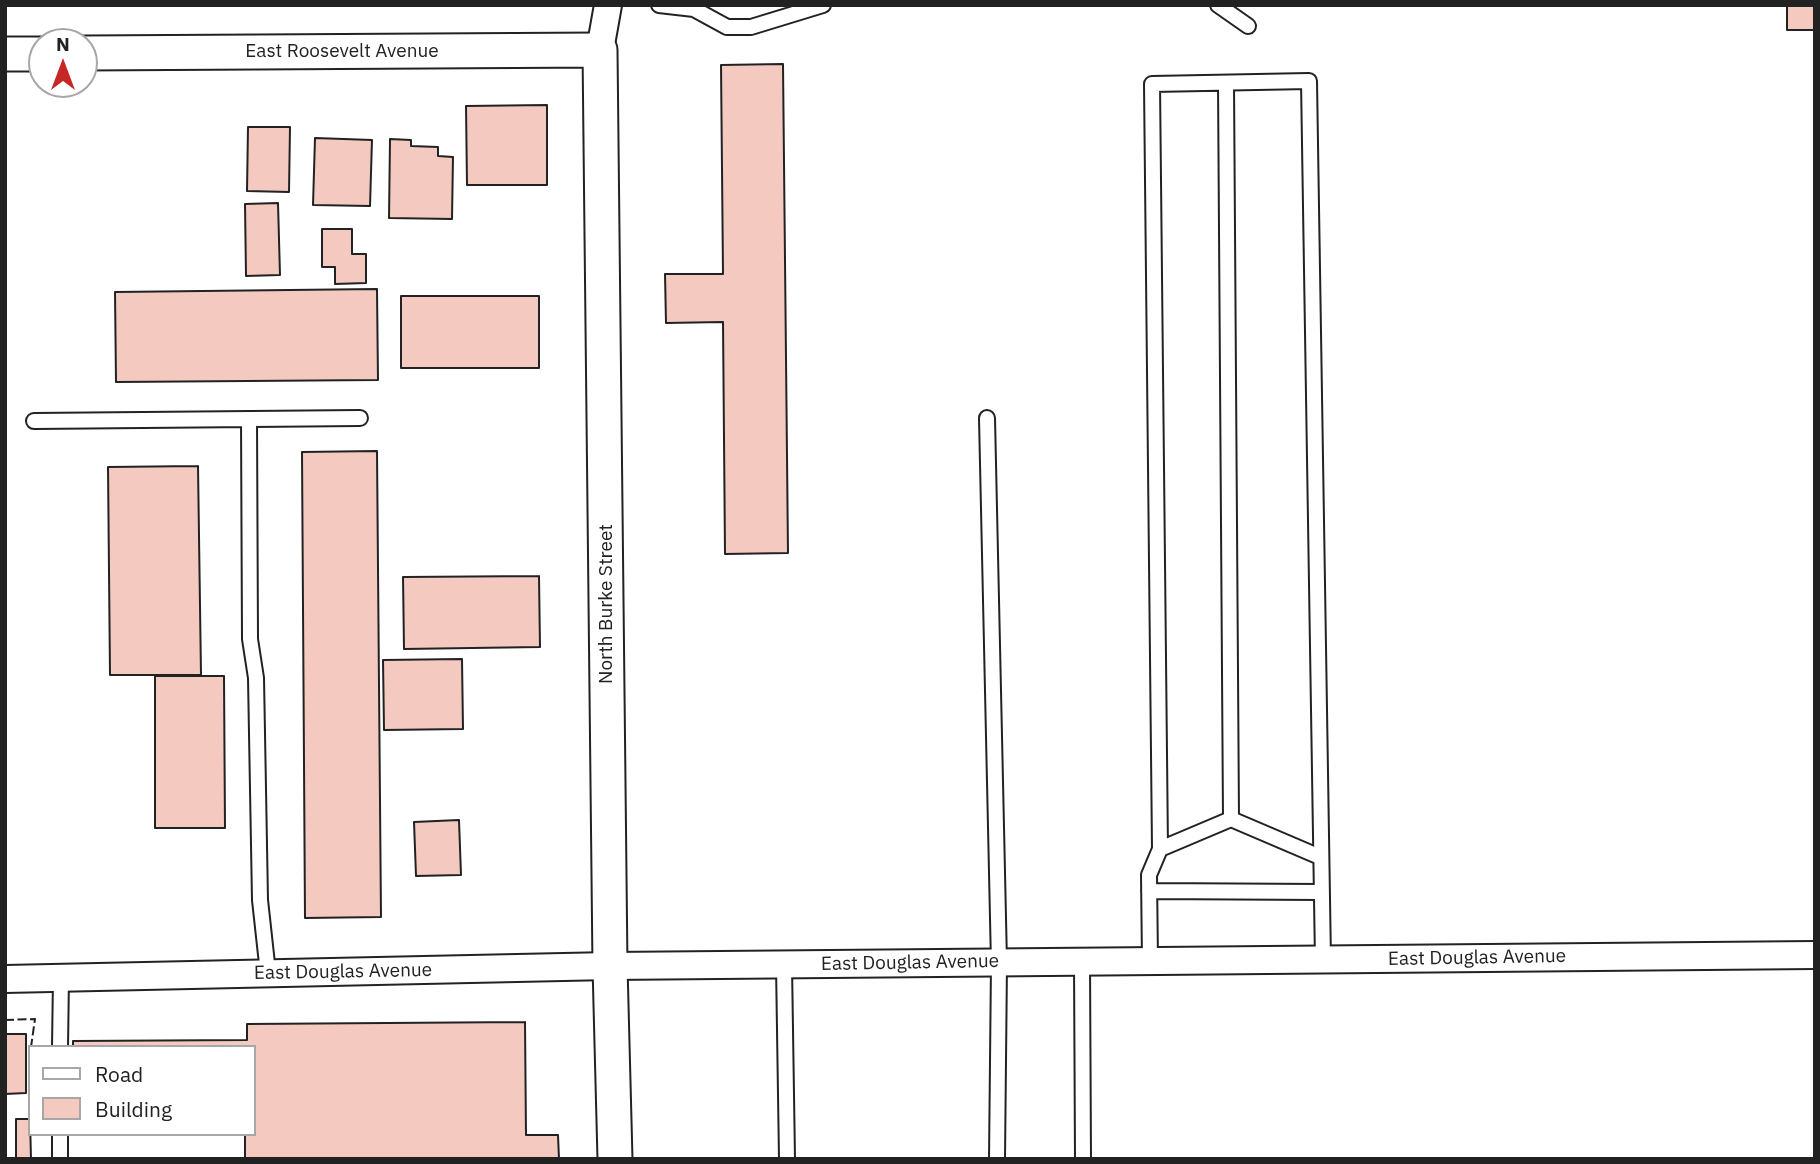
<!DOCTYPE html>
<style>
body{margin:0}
#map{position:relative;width:1820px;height:1164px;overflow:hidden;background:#fff;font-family:"IBM Plex Sans",sans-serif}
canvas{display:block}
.frame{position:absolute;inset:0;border:7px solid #222;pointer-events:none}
.legend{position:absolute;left:28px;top:1045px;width:228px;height:91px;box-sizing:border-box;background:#fff;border:2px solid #a7a7a7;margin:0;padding:9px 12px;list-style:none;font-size:21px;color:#222}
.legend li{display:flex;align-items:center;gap:14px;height:35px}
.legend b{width:35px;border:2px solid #a7a7a7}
.north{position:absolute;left:28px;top:28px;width:70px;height:70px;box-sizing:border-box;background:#fff;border:2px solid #a7a7a7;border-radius:50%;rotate:0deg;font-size:19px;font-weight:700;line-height:28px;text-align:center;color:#222}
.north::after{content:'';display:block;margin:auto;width:24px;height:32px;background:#c62828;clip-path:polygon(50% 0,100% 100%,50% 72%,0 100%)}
</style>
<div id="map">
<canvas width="1820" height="1164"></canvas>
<div class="frame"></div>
<ul class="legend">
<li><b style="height:9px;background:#fff"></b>Road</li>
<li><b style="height:19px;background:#f3c9c0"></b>Building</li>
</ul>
<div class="north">N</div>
</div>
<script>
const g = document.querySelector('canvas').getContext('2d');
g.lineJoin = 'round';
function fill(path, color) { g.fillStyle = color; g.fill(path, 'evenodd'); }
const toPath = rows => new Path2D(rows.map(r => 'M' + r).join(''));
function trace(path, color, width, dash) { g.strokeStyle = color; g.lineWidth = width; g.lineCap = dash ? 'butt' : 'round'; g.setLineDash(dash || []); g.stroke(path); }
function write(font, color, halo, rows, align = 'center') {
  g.font = font + ' "IBM Plex Sans",sans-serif'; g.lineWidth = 5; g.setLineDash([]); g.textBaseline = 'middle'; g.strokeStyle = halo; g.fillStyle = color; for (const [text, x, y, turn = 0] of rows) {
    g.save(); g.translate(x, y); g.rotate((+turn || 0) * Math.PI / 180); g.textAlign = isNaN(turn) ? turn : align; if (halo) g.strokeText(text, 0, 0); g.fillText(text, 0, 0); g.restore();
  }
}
const building = toPath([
 [1787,5,1815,5,1815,30,1787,30,1787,5],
 [783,64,788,553,725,554,723,322,666,323,665,274,723,274,721,65,783,64],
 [547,105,547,185,467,185,466,106,547,105],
 [248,127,290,127,289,192,247,191,248,127],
 [315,138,372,140,370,206,313,205,315,138],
 [390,139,411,140,411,146,438,147,438,156,453,157,452,219,389,218,390,139],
 [278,203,280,275,246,276,245,204,278,203],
 [322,229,352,229,352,254,366,254,366,283,335,284,335,267,322,267,322,229],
 [377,289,378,380,116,382,115,292,377,289],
 [401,296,539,296,539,368,401,368,401,296],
 [377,451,381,917,305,918,302,452,377,451],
 [198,466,201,675,110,675,108,467,198,466],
 [539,576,540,647,404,649,403,577,539,576],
 [462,659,463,729,384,730,383,660,462,659],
 [155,676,224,676,225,828,155,828,155,676],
 [459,820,461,875,416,876,414,822,459,820],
 [525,1022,526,1135,558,1135,559,1159,245,1159,245,1134,254,1134,254,1047,73,1047,73,1041,247,1040,247,1024,525,1022],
 [5,1034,26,1034,26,1093,5,1094,5,1034],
 [16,1119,30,1119,31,1159,16,1159,16,1119]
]);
const service = toPath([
 [659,5,694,9,727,27,751,27,823,5],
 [1218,5,1248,26],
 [1226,83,1231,819,1320,857],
 [987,418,999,963,997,1159],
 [249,419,250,639,256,678,260,900,268,973],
 [34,421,360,418],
 [1160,849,1231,819],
 [1149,891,1321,892],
 [1082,962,1083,1159],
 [1150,962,1149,875,1160,849,1152,84,1309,81,1323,960],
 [784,965,787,1159],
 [60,1047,61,977],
 [60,1134,60,1159]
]);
const minor = toPath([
 [600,50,608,5],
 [5,979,610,966,1815,955]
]);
const tertiary = toPath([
 [84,53,600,50,610,966,615,1159],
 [5,54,42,54]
]);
const fence = toPath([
 [5,1020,35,1019,31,1047]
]);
const streetNames = [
 ["East Roosevelt Avenue",342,52],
 ["North Burke Street",607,604,-90],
 ["East Douglas Avenue",1477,958,-1],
 ["East Douglas Avenue",910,963,-1],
 ["East Douglas Avenue",343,972,-1]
];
fill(building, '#f3c9c0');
trace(building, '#222', 2);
trace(service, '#222', 18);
trace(minor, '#222', 30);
trace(tertiary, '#222', 37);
trace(service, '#fff', 14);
trace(minor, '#fff', 26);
trace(tertiary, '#fff', 33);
trace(fence, '#222', 2, [9, 3.5]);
write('19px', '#222', '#fff', streetNames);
</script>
